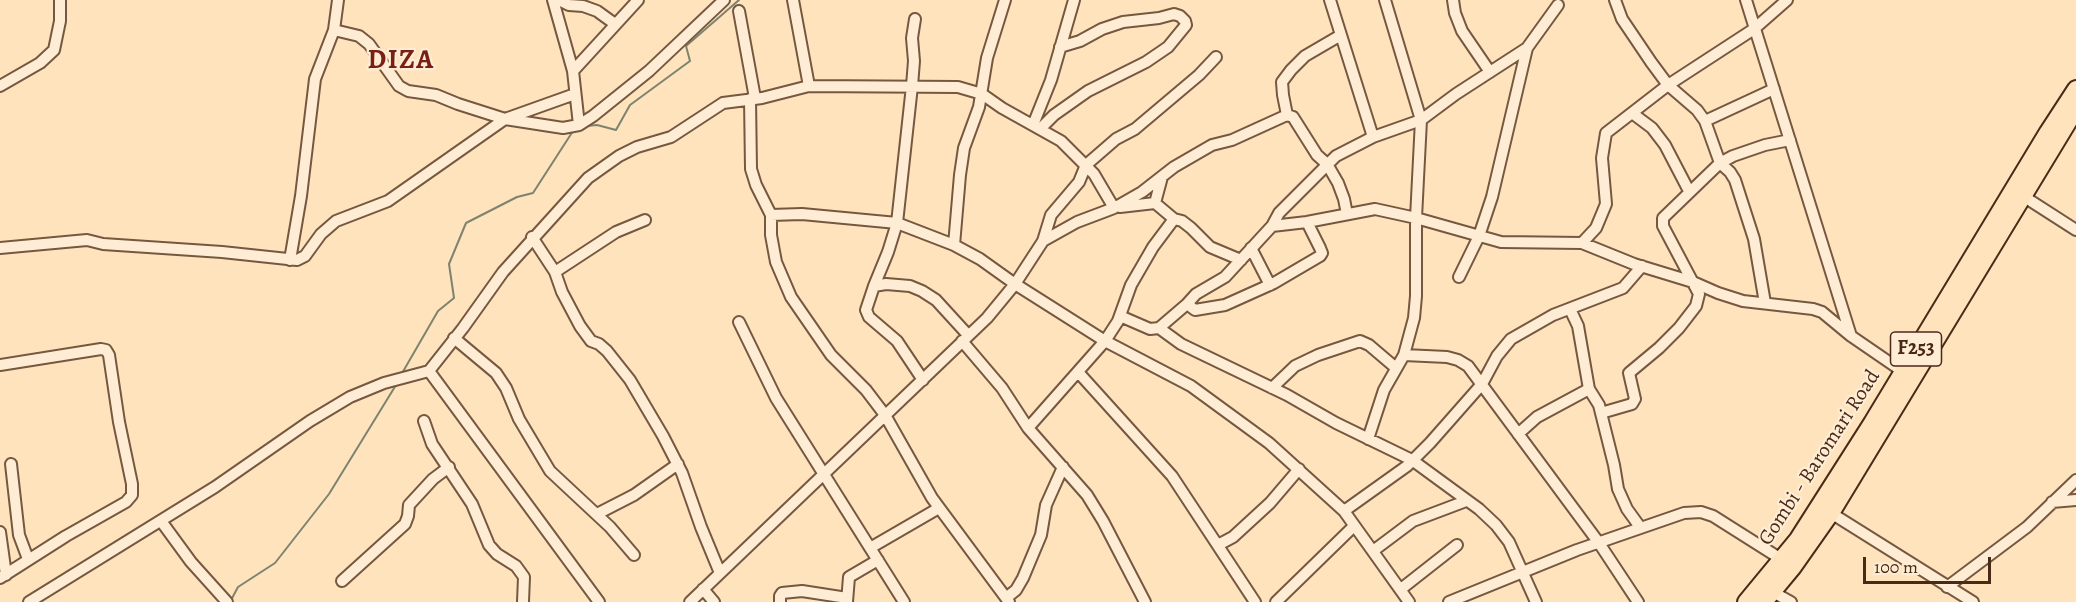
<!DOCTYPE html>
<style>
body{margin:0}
#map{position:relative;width:2076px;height:602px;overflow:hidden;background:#fee3bd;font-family:Alegreya,serif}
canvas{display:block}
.scale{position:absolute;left:1863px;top:557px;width:128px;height:27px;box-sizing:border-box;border:3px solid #492917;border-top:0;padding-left:8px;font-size:18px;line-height:21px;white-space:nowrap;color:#492917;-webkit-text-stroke:4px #feedd4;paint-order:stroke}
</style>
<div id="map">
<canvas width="2076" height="602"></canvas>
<div class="scale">100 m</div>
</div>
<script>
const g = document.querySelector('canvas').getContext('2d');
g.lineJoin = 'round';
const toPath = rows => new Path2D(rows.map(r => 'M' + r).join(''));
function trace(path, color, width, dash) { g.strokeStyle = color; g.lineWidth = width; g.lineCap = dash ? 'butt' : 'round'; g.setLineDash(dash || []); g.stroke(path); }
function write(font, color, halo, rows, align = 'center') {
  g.font = font + ' Alegreya,serif'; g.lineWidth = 4.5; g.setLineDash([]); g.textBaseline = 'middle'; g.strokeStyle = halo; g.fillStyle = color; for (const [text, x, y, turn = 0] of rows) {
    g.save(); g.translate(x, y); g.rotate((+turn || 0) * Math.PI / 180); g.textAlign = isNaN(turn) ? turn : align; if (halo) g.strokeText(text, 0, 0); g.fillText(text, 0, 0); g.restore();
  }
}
const stream = toPath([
 [586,126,597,125,616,130,630,105,690,61,686,46,739,0],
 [401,375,438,311,454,298,449,264,466,223,517,197,533,193,573,131],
 [230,602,238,587,275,563,329,494,396,385]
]);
const street = toPath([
 [553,0,573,71,579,125],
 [559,0,569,5,583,6,597,11,615,24],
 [793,0,809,86],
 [1330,0,1373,137],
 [1453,0,1455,13,1462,31,1490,72],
 [1615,0,1622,19,1651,62,1668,85,1697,110,1705,121,1720,163,1730,172,1735,180,1754,239,1765,303],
 [1746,0,1851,336],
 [739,11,755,98],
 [915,19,912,38,914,61,912,86,897,223,888,252,874,286,886,284,910,286,922,291,936,300,968,335],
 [334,30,359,36,369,44,399,86,408,91,436,95,458,104,505,119,563,128,579,125,593,116,649,71,724,0],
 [573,71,638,0],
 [0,86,40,63,54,50,60,21,60,0],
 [750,99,751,169,756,185,771,215,771,235,776,262,791,297,831,355,866,390,885,415,932,498,1009,602],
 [1632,113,1652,128,1665,145,1689,191],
 [1287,115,1283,95,1282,82,1291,70,1305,56,1341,35],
 [1705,121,1774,89],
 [1033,125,1051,80,1074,0],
 [1040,129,1054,115,1088,91,1146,62,1168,47,1186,25,1185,21,1180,16,1174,14,1159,18,1123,22,1102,29,1080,41,1060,47],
 [2023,196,2076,230],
 [1155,203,1162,177],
 [771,215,802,214,897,223,954,245,980,259,1015,284,1043,241,1077,222,1114,208,1142,192,1174,167,1212,145,1232,140,1287,115,1293,117,1317,155,1327,164,1338,183,1344,199,1347,214],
 [1174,219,1182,221,1191,228,1210,247,1241,260],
 [1307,222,1320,248,1322,253,1320,256,1274,283,1225,305,1195,310,1187,304,1159,328,1181,344,1287,395,1336,423,1412,460,1479,509,1496,525,1509,542,1536,602],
 [1272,226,1279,213,1336,156,1373,137,1421,120,1456,94,1527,48],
 [532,237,555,272,562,292,580,326,591,341,599,344,607,351,630,380,663,436,682,473,701,527,720,573],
 [1043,241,1051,215,1079,182,1086,165,1116,139,1135,129,1199,75,1216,57],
 [1582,243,1596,228,1606,204,1602,158,1606,133,1668,85,1754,29,1787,0],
 [954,245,960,175,964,148,979,107,987,58,1005,0],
 [0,248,87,240,103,244,222,252,297,260,305,256,321,234,336,221,388,201,505,119,575,94],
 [1251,248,1270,285],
 [290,260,301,196,315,79,334,30,338,0],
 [555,272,616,232,645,220],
 [1459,277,1479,236,1492,197,1527,48,1558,5],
 [874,286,866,310,869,317,897,341,923,380],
 [1187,304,1196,294,1225,277,1272,226,1307,222,1375,209,1416,218,1501,242,1582,243,1634,264,1693,282,1718,293,1743,301,1813,309,1822,312,1851,336,1902,371],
 [1570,309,1578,326,1589,389,1599,405,1601,413],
 [1120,316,1150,329,1159,328],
 [739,322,776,398,904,602],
 [454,338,496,373,506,388,519,419,550,471,610,527,634,555],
 [962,341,1002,388,1028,428,1087,495,1103,521,1145,602],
 [1404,355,1447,357,1458,360,1468,366,1599,543,1638,602],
 [0,365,101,349,106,350,109,355,119,422,132,484,132,495,126,502,66,536,0,578],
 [429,371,599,602],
 [1078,372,1172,476,1255,602],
 [1272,388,1295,366,1318,355,1360,341,1369,345,1396,368],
 [424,421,432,444,472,504,489,545,497,554,516,566,524,577,523,602],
 [1028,428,1105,341,1118,321,1131,285,1153,247,1174,219,1155,203,1120,207],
 [1518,434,1537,417,1589,389],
 [1368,439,1384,390,1404,355,1414,318,1416,296,1416,218,1421,120,1385,0],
 [11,464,19,535,28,559],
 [2052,502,2076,500],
 [1344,511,1407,466,1430,443,1482,384,1497,356,1511,339,1553,315,1623,288,1642,266],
 [1831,513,1973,602],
 [597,514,634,495,678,464],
 [161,521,191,562,227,602],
 [1640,527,1627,509,1618,489,1614,465,1601,413,1632,404,1635,399,1629,373,1659,348,1679,328,1696,306,1699,294,1663,226,1663,218,1720,163,1733,156,1765,145,1790,140],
 [0,532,6,575],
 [1218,545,1233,537,1270,503,1299,469],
 [870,548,939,508],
 [1373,551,1413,521,1466,501],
 [342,581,405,524,408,516,409,505,433,479,449,467],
 [1947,587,2027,527,2076,480],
 [703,589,714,602],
 [1401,589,1457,545],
 [1773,592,1791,602],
 [1006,598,1016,590,1023,578,1041,535,1046,505,1063,467],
 [29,602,215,487,310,421,350,397,384,383,429,371,463,328,503,272,588,178,619,156,637,147,671,137,723,103,762,98,809,86,958,87,982,94,1002,108,1061,141,1094,174,1114,208],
 [690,602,987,318,1015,284,1105,341,1191,386,1269,443,1344,511,1409,602],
 [780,602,780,596,782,593,802,591,847,598],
 [847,602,849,577,878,560],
 [1276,602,1354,526],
 [1449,602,1577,550,1684,513,1701,512,1713,516,1781,559]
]);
const primary = toPath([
 [1746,602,1798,539,1872,423,2048,132,2076,89],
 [1764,602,1793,567,1831,513,2076,109]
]);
const shields = [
 [1916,349,51]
];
const shieldNames = [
 ["F253",1916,349]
];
const streetNames = [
 ["Gombi - Baromari Road",1820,458,-57]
];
const districtNames = [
 ["DIZA",401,61]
];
trace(stream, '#7e836f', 2);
trace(street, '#765840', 14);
trace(primary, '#492917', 20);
trace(street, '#feedd4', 10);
trace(primary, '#fee3bd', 16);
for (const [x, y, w] of shields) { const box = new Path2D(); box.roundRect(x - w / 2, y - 17, w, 34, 4.5); g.fillStyle = '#feedd4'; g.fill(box); trace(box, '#492917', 1.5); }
write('bold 20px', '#492917', null, shieldNames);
write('21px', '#492917', '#feedd4', streetNames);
g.letterSpacing = '1.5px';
write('bold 27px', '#7a1f14', '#feedd4', districtNames);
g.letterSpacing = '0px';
</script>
